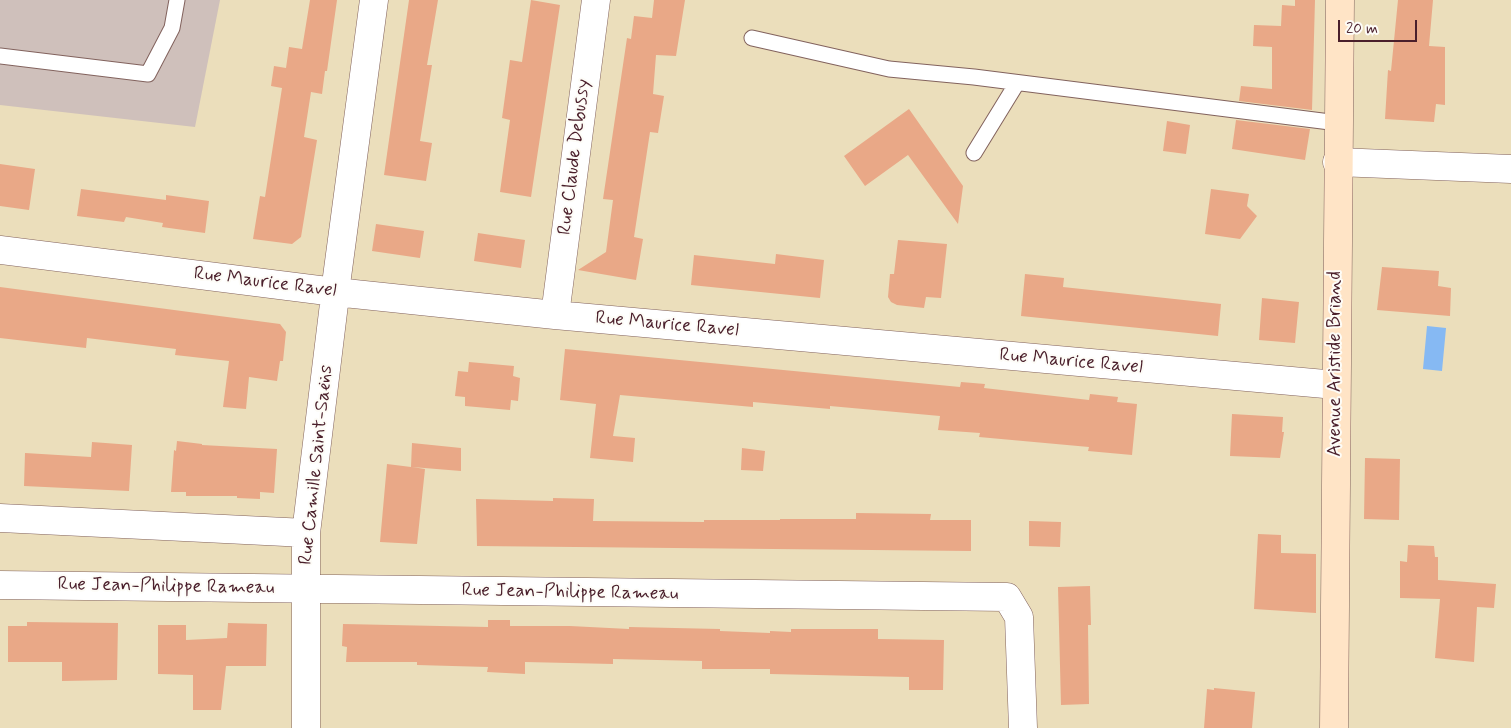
<!DOCTYPE html>
<meta charset="utf-8">
<style>
body{margin:0}
#map{position:relative;width:1511px;height:728px;overflow:hidden;background:#ebdebb;font-family:Mynerve,sans-serif}
canvas{display:block}
.scale{position:absolute;left:1338px;top:20px;width:79px;height:22px;box-sizing:border-box;border:2px solid #4a1f2b;border-top:0;padding-left:6px;font-size:15px;line-height:18px;white-space:nowrap;color:#4a1f2b;-webkit-text-stroke:4px #fdfcf7;paint-order:stroke}
</style>
<div id="map">
<canvas width="1511" height="728"></canvas>
<div class="scale">20 m</div>
</div>
<script>
const g = document.querySelector('canvas').getContext('2d');
g.lineJoin = 'round';
function fill(path, color) { g.fillStyle = color; g.fill(path, 'evenodd'); }
const toPath = rows => new Path2D(rows.map(r => 'M' + r).join(''));
function trace(path, color, width, dash) { g.strokeStyle = color; g.lineWidth = width; g.lineCap = dash ? 'butt' : 'round'; g.setLineDash(dash || []); g.stroke(path); }
function write(font, color, halo, rows, align = 'center') {
  g.font = font + ' Mynerve,sans-serif'; g.lineWidth = 4; g.setLineDash([]); g.textBaseline = 'middle'; g.strokeStyle = halo; g.fillStyle = color; for (const [text, x, y, turn = 0] of rows) {
    g.save(); g.translate(x, y); g.rotate((+turn || 0) * Math.PI / 180); g.textAlign = isNaN(turn) ? turn : align; if (halo) g.strokeText(text, 0, 0); g.fillText(text, 0, 0); g.restore();
  }
}
const industrial = toPath([
 [0,0,220,0,195,127,0,105]
]);
const water = toPath([
 [1427,326,1446,328,1442,371,1423,369]
]);
const building = toPath([
 [310,0,337,0,327,71,325,71,322,94,311,92,304,137,317,140,301,237,292,244,253,239,260,196,265,197,282,88,271,86,274,66,286,68,289,47,302,49],
 [409,0,438,0,427,65,432,65,420,141,432,143,426,181,384,175],
 [531,0,560,5,531,197,500,192,510,120,502,118,510,60,522,62],
 [654,0,685,0,676,56,656,55,653,94,664,96,658,133,650,132,634,237,643,239,636,280,578,270,606,252,613,200,603,199,627,38,631,39,634,16,652,18],
 [1295,0,1315,0,1312,110,1239,101,1241,86,1272,89,1272,47,1253,46,1254,25,1281,26,1282,5,1295,6],
 [1398,0,1433,0,1429,46,1445,47,1445,105,1436,104,1434,122,1385,119,1388,70,1391,71],
 [909,109,963,186,958,224,908,155,865,186,844,156],
 [1236,120,1310,129,1305,160,1232,149],
 [1167,121,1190,125,1186,154,1163,151],
 [0,164,35,169,29,210,0,206],
 [81,189,166,200,166,195,209,201,205,233,162,227,163,223,126,217,124,222,77,216],
 [1211,189,1249,194,1247,206,1257,216,1240,239,1205,234],
 [376,224,424,231,420,258,372,251],
 [478,233,525,240,521,268,474,261],
 [898,240,947,244,941,298,926,297,924,308,897,305,891,302,888,297,890,274,894,274],
 [776,254,824,260,820,298,691,285,694,255,775,264],
 [1382,267,1439,271,1438,286,1451,288,1450,316,1377,310],
 [1025,274,1064,278,1063,287,1221,304,1218,336,1021,316],
 [0,287,280,324,286,332,283,361,280,361,277,381,249,377,246,409,223,407,229,361,175,355,176,349,87,338,86,348,0,338],
 [1262,298,1299,302,1295,343,1259,340],
 [565,349,960,387,961,382,985,384,984,388,1089,400,1090,394,1118,397,1117,402,1137,404,1132,455,1088,451,1089,447,979,437,980,433,938,430,940,416,830,406,830,409,753,402,753,407,620,395,613,436,635,438,633,462,590,458,596,404,560,400],
 [469,362,514,366,513,376,520,378,518,401,511,400,510,410,465,406,465,397,455,396,458,371,468,372],
 [1232,414,1283,417,1282,432,1284,432,1280,458,1230,456],
 [177,441,202,444,202,445,277,449,274,493,260,492,260,499,237,498,237,496,186,496,186,492,171,492,174,450,176,451],
 [92,442,132,445,129,491,24,486,25,453,91,457],
 [412,443,461,448,461,471,412,467,425,469,417,544,380,542,387,464,411,467],
 [742,448,765,451,763,471,741,470],
 [1365,458,1400,459,1399,520,1364,519],
 [553,498,594,499,593,521,704,522,704,520,780,520,780,519,856,519,856,513,931,514,930,520,971,520,971,551,477,546,476,499,553,501],
 [1029,521,1061,522,1060,547,1029,546],
 [1258,534,1281,535,1281,553,1316,554,1316,613,1254,609],
 [1408,545,1434,546,1435,557,1438,557,1438,580,1496,584,1494,608,1477,607,1474,662,1435,658,1440,599,1400,598,1400,561,1407,562],
 [1090,586,1091,625,1088,625,1089,704,1061,705,1058,587],
 [488,620,510,620,510,626,570,626,629,629,629,627,720,629,720,631,770,633,770,631,791,632,791,629,878,629,878,639,944,640,943,690,909,690,909,677,770,674,770,669,702,669,702,661,613,659,613,664,525,662,525,674,487,672,488,667,417,665,417,662,346,662,347,647,342,646,343,624,488,627],
 [27,622,118,623,117,680,62,681,62,662,8,662,8,626,27,626],
 [228,623,267,624,266,666,226,666,221,710,193,710,193,675,158,674,158,625,186,625,186,640,227,638],
 [1214,688,1255,692,1252,728,1204,728,1207,689,1214,690]
]);
const service = toPath([
 [752,38,889,69,974,77,1338,123],
 [0,56,148,74,172,28,177,0],
 [974,153,1017,83]
]);
const minor = toPath([
 [1337,162,1511,169],
 [0,250,335,292,555,315,1336,385],
 [555,315,596,0],
 [0,518,306,533],
 [0,585,1007,597,1019,617,1023,728],
 [306,728,306,533,334,304,335,292,374,0]
]);
const secondary = toPath([
 [1334,728,1340,0]
]);
const streetNames = [
 ["Rue Claude Debussy",575,157,-83],
 ["Rue Maurice Ravel",265,283,7],
 ["Rue Maurice Ravel",667,325,5],
 ["Rue Maurice Ravel",1071,362,5],
 ["Avenue Aristide Briand",1336,364,-90],
 ["Rue Camille Saint-Saëns",317,465,-84],
 ["Rue Jean-Philippe Rameau",166,587,1],
 ["Rue Jean-Philippe Rameau",570,593,1]
];
fill(industrial, '#cfc0bb');
fill(water, '#86b9f3');
fill(building, '#e9a887');
trace(service, '#82625d', 17);
trace(minor, '#82625d', 29);
trace(secondary, '#82625d', 29);
trace(service, '#fff', 15);
trace(minor, '#fff', 28);
trace(secondary, '#ffe4c6', 28);
write('19px', '#4a1f2b', '#fdfcf7', streetNames);
</script>
